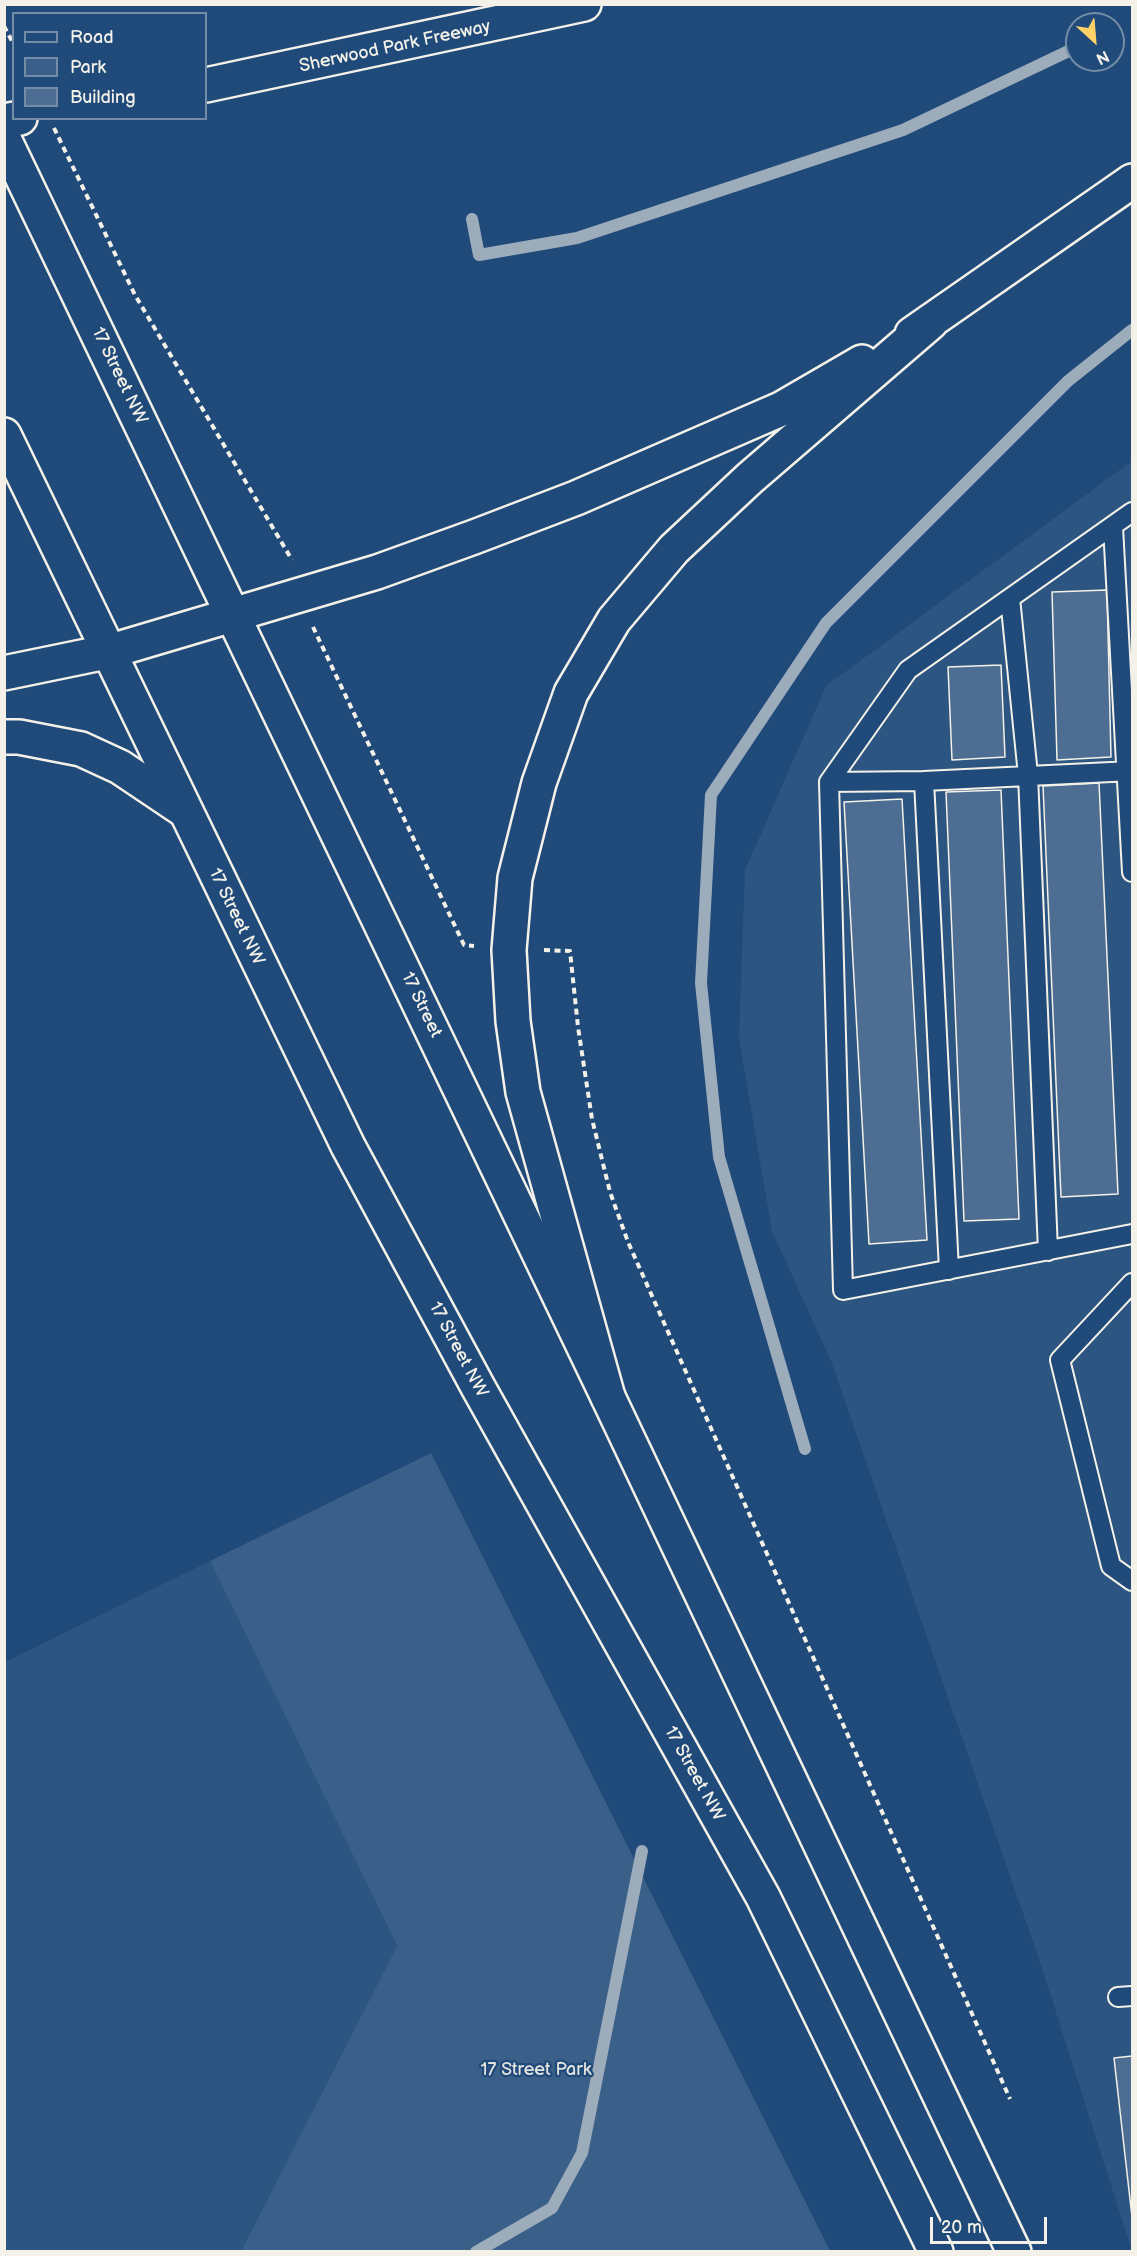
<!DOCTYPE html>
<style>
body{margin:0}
#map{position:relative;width:1137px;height:2256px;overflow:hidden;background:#1f4a7a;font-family:"Balsamiq Sans",sans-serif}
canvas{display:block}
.frame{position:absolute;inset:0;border:6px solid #f4f1e8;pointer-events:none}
.legend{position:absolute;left:12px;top:12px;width:195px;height:108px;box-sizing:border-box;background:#1f4a7a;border:2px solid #748da6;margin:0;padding:8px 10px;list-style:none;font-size:18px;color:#f4f1e8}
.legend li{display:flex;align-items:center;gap:12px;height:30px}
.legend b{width:30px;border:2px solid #748da6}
.north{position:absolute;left:1065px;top:12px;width:60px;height:60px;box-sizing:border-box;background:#1f4a7a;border:2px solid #748da6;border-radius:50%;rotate:154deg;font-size:16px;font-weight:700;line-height:24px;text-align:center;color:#f4f1e8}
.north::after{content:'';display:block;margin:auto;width:21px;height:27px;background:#ffd166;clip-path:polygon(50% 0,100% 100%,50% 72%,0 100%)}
.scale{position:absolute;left:930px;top:2217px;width:117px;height:27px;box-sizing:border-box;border:3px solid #f4f1e8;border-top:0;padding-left:8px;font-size:18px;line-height:21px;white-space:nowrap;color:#f4f1e8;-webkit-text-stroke:4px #1f4a7a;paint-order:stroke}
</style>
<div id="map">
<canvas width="1137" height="2256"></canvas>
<div class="frame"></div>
<ul class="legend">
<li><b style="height:8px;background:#1f4a7a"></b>Road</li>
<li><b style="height:16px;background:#3a5f88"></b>Park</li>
<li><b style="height:16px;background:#4d6e92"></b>Building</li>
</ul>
<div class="north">N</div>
<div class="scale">20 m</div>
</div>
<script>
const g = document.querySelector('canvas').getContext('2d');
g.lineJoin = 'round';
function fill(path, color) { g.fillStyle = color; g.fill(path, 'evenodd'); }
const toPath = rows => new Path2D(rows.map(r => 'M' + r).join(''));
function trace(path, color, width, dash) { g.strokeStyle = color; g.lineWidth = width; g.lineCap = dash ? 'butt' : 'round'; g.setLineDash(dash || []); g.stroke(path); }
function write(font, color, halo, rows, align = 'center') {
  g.font = font + ' "Balsamiq Sans",sans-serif'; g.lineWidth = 4.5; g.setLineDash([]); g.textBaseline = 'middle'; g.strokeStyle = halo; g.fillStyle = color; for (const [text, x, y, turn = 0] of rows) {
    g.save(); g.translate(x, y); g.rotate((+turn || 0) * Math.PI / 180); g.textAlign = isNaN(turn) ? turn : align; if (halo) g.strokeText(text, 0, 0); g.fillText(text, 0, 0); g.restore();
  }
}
const built = toPath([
 [1132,461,1132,2251,1041,1965,831,1361,772,1231,739,1039,745,870,826,686],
 [210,1561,397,1946,241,2251,5,2252,5,1662]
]);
const green = toPath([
 [431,1453,830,2251,241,2251,397,1946,210,1561]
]);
const stream = toPath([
 [472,219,479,255,577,238,903,130,1077,47],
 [805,1449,719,1157,701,983,711,795,826,623,1068,381,1132,330],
 [476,2252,552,2208,582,2153,642,1851]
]);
const building = toPath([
 [1107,590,1111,757,1057,760,1052,592,1107,590],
 [1001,665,1005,757,952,760,948,667,1001,665],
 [1099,783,1118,1194,1061,1197,1043,786,1099,783],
 [1001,790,1019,1219,964,1221,946,792,1001,790],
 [902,799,927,1240,869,1244,844,802,902,799],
 [1132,2056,1132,2217,1114,2058,1132,2056]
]);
const path = toPath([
 [4,26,14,45],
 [54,128,135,295,292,560],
 [313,627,464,945,474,946],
 [544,950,570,951,578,1027,592,1119,610,1192,628,1242,1010,2099]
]);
const service = toPath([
 [1132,512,908,670,829,782,843,1290,1132,1234],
 [1113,527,1132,872],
 [1010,598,1028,775,1048,1251],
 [924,781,949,1270],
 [829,782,924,781,1132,771],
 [1132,1283,1060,1360,1111,1566,1132,1581],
 [1118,1997,1132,1996]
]);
const secondary = toPath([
 [4,139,608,1397,1014,2252],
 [4,435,348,1146,478,1387,763,1897,936,2252]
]);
const motorway = toPath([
 [206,85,584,4],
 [4,121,20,118],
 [912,334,1132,181],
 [4,673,111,651,377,572,474,537,576,498,781,409,862,362],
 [4,737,19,737,81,749,120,767,184,810],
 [608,1397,523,1092,513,1021,509,950,515,878,539,783,571,693,614,620,674,549,750,478,931,322]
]);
const streetNames = [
 ["Sherwood Park Freeway",395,47,-12],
 ["17 Street NW",119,376,64],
 ["17 Street NW",236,917,64],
 ["17 Street",421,1005,64],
 ["17 Street NW",458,1350,62],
 ["17 Street NW",694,1774,61]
];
const parkNames = [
 ["17 Street Park",536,2070]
];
fill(built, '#2d5581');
fill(green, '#3a5f88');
trace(stream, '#9cacbb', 12);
fill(building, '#4d6e92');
trace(building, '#f4f1e8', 1.5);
trace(service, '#f4f1e8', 22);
trace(secondary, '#f4f1e8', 38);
trace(motorway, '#f4f1e8', 38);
trace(path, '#f4f1e8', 4, [6, 4.5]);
trace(service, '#1f4a7a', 18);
trace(secondary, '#1f4a7a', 33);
trace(motorway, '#1f4a7a', 33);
write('18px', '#f4f1e8', '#1f4a7a', streetNames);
write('18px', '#e1e2de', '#1f4a7a', parkNames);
</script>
